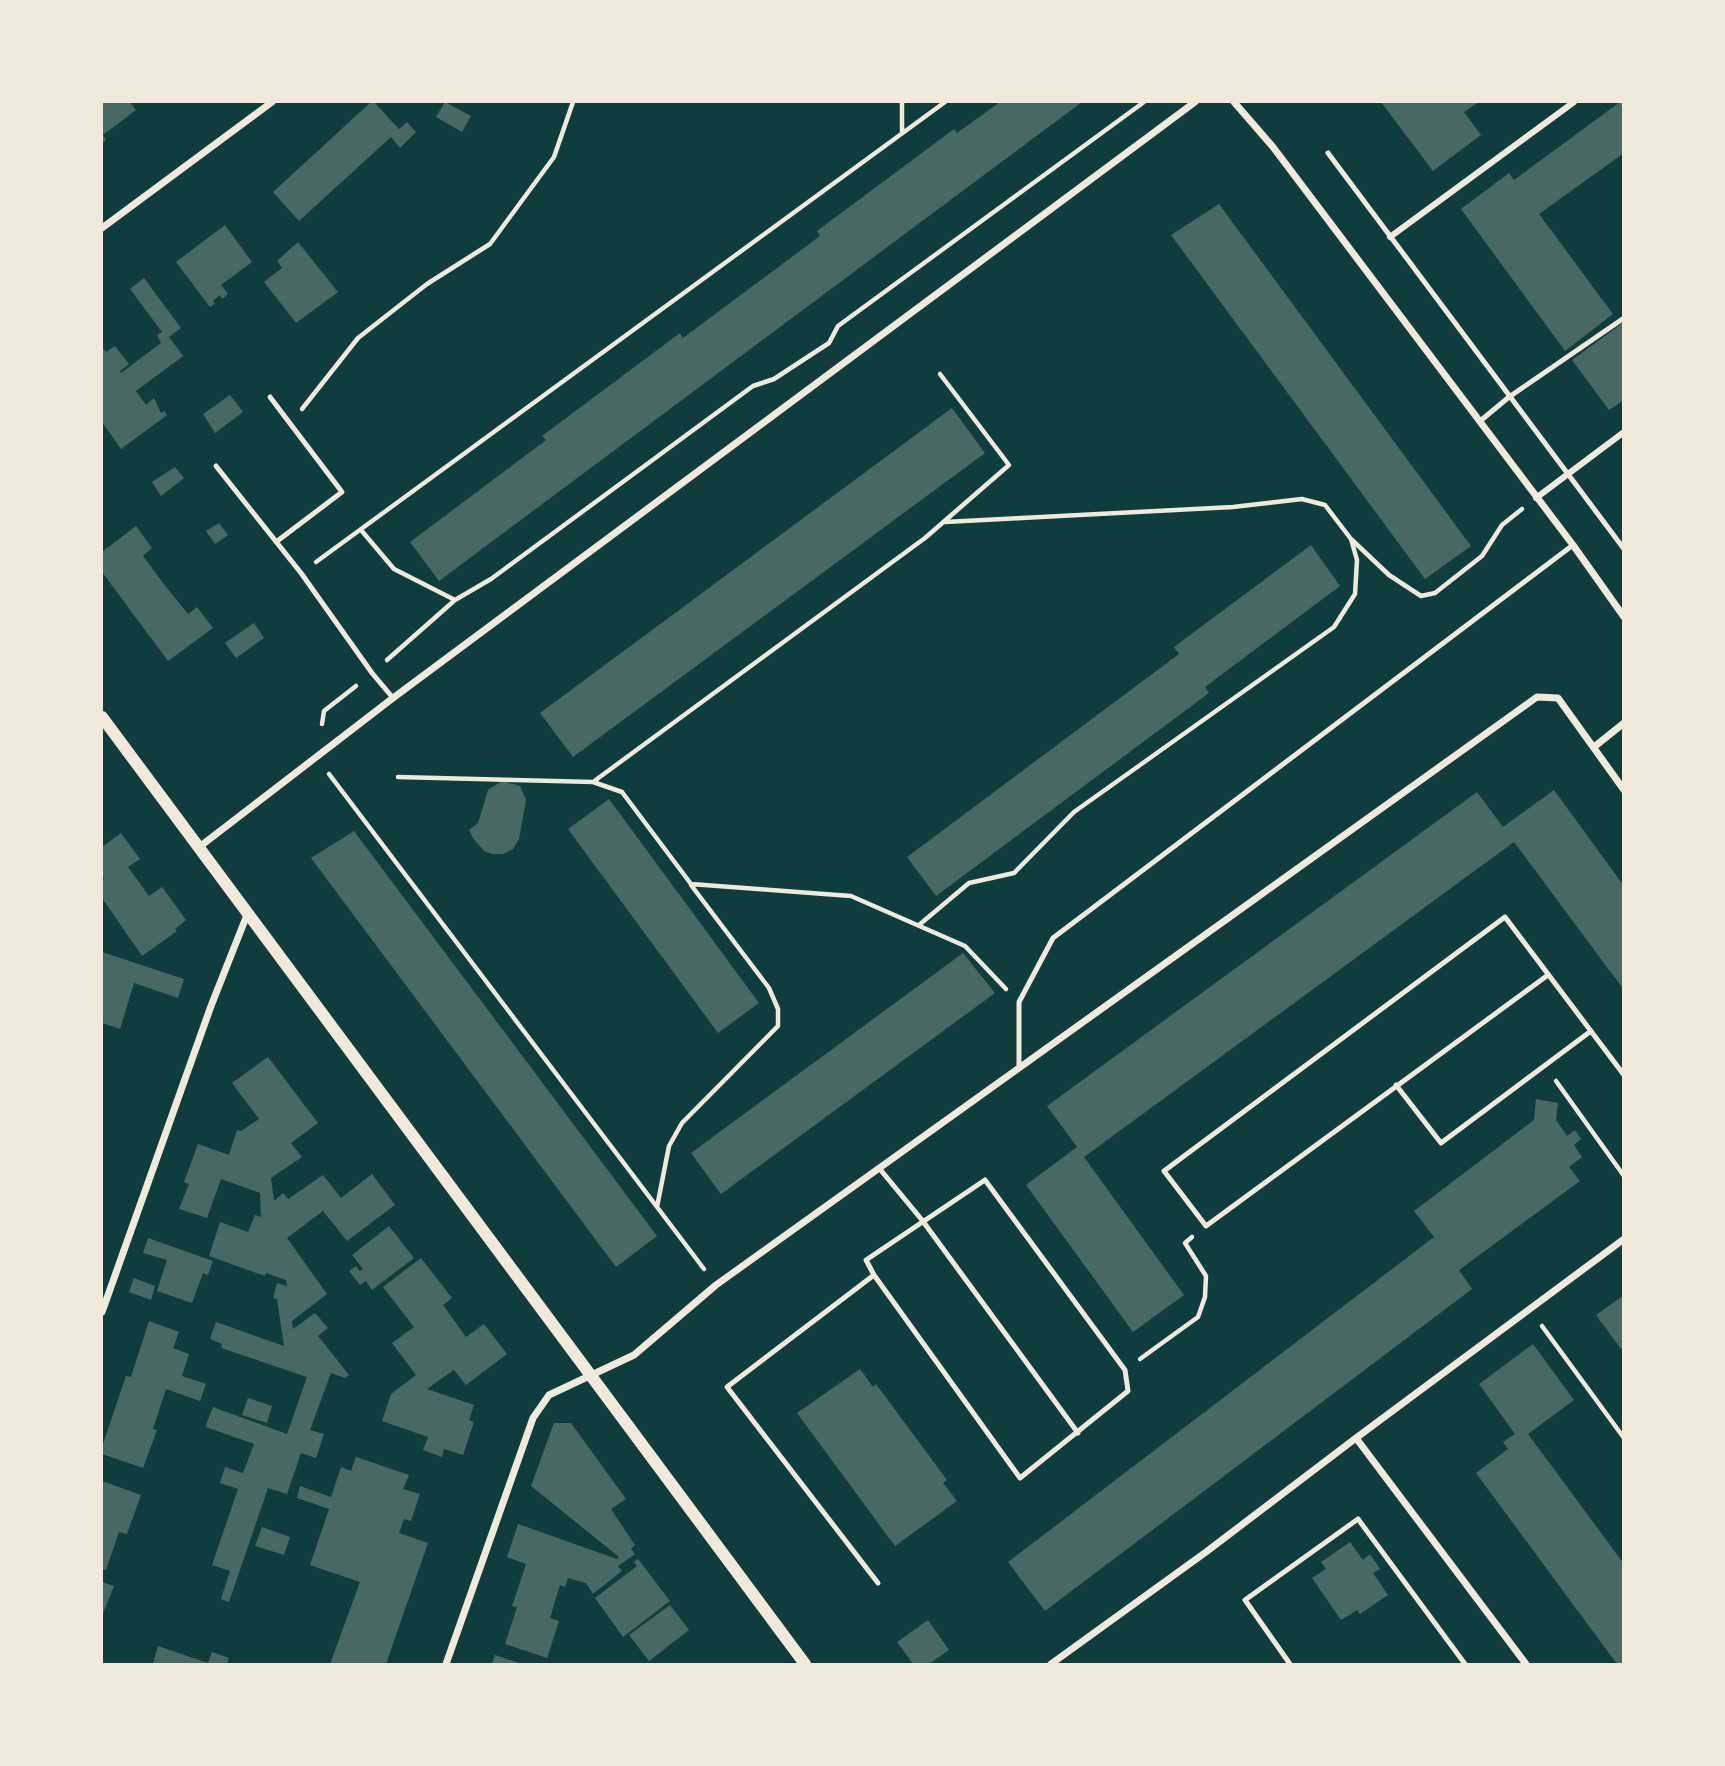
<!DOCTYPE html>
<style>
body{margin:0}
#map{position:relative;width:1725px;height:1766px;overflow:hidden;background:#0f3d3e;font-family:"Asap Condensed",sans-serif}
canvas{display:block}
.frame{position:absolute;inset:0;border:103px solid #f1e9da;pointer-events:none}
</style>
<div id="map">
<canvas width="1725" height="1766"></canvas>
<div class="frame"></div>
</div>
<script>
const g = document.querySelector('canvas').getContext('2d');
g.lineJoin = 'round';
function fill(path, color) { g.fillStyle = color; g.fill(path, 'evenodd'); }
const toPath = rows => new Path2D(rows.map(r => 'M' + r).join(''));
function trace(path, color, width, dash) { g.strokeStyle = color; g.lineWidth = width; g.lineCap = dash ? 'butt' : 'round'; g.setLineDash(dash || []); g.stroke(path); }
const building = toPath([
 [102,102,130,102,136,110,103,135,106,140,102,144],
 [371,102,374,102,399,129,407,122,416,132,400,148,391,137,299,221,273,192],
 [445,102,471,116,462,132,436,117],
 [1000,102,1082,102,439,581,410,542,546,440,542,436,680,333,683,338,820,236,817,231,954,129,957,133],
 [1381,102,1479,102,1464,112,1481,135,1433,171],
 [1620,102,1624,102,1624,153,1539,214,1613,314,1565,351,1461,209,1509,173,1514,180],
 [1219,204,1471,546,1425,579,1171,235],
 [225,225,252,262,221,285,228,294,222,299,220,295,213,301,215,304,210,307,176,262],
 [298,242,338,292,296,323,264,282,282,268,277,261],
 [144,278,181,328,169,337,183,356,136,391,146,405,154,398,161,413,164,411,167,415,121,449,102,422,102,347,106,352,115,346,129,364,120,371,121,373,161,343,157,335,162,332,130,289],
 [1624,322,1624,400,1609,410,1572,360],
 [230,395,243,412,215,433,203,414],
 [952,408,985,453,573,757,540,713],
 [175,467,184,478,161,496,152,482],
 [219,523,228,535,215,544,206,531],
 [136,526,152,548,143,556,163,583,188,614,197,607,213,628,168,661,102,572,102,552],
 [1311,545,1340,586,1205,687,1209,693,936,896,907,857,1179,654,1174,647],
 [254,623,264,638,236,658,225,643],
 [502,781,520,786,526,800,519,839,513,849,503,854,492,854,484,851,473,838,469,830,478,823,488,790],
 [1554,790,1624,886,1624,990,1514,842,1084,1157,1184,1295,1133,1332,1026,1185,1077,1147,1047,1106,1477,792,1503,827],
 [609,799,759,1003,718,1033,568,829],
 [354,831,657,1236,616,1267,311,858],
 [121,833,140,859,128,867,149,896,162,887,186,920,175,929,177,931,142,956,102,898,102,880,104,879,102,876,102,847],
 [102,952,184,979,178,998,134,983,120,1029,102,1023],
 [963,953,995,993,721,1194,691,1153],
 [268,1057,318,1123,291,1143,302,1157,271,1178,274,1201,283,1193,288,1199,323,1175,341,1198,372,1174,395,1205,347,1241,323,1211,287,1238,327,1294,292,1321,293,1329,315,1313,328,1328,318,1336,349,1375,345,1378,331,1373,310,1430,324,1434,316,1458,301,1453,287,1494,268,1488,229,1602,221,1599,230,1571,212,1565,238,1489,220,1483,225,1467,243,1473,254,1444,206,1427,207,1422,213,1407,287,1434,307,1377,221,1348,222,1344,210,1339,216,1322,284,1346,277,1299,273,1298,277,1283,287,1286,286,1280,266,1273,265,1276,209,1256,220,1222,248,1232,255,1215,261,1217,260,1193,221,1179,207,1218,179,1209,189,1184,184,1182,198,1144,229,1155,237,1130,241,1131,259,1119,232,1083],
 [1536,1099,1558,1103,1556,1120,1567,1136,1575,1130,1581,1139,1574,1145,1582,1157,1569,1167,1580,1181,1459,1270,1472,1289,1045,1611,1008,1562,1434,1237,1414,1211,1534,1120],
 [389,1226,414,1258,372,1290,366,1281,360,1285,349,1271,356,1266,360,1271,363,1269,352,1255],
 [148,1238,213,1261,208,1275,203,1273,192,1303,157,1291,167,1260,143,1253],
 [421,1258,452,1298,443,1305,466,1337,484,1324,507,1354,466,1385,454,1370,427,1389,474,1405,469,1420,474,1422,463,1455,444,1449,442,1457,423,1450,428,1437,382,1421,391,1394,416,1375,392,1343,414,1327,383,1287],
 [134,1278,155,1286,151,1300,129,1292],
 [1624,1295,1624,1347,1621,1349,1596,1315],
 [149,1321,179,1332,173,1348,189,1354,182,1376,206,1384,200,1401,166,1389,153,1429,157,1430,143,1468,102,1454,102,1447,126,1376,131,1377],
 [1533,1344,1574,1400,1528,1434,1624,1564,1624,1664,1617,1664,1476,1473,1508,1449,1503,1442,1515,1434,1479,1384],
 [860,1369,873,1387,876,1384,947,1480,943,1483,957,1501,895,1546,797,1413],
 [248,1398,272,1406,267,1423,242,1415],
 [554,1423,571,1423,626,1499,611,1509,635,1545,631,1549,635,1554,618,1566,622,1571,593,1594,586,1583,568,1578,565,1587,560,1585,550,1618,559,1621,547,1658,505,1644,517,1607,512,1606,526,1564,507,1557,518,1524,617,1559,619,1557,531,1486],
 [356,1457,409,1475,403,1489,420,1494,411,1521,404,1519,399,1533,428,1543,386,1664,330,1664,360,1582,310,1565,329,1509,297,1498,300,1486,331,1497,341,1467,351,1471],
 [102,1481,141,1495,127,1534,119,1532,106,1570,102,1569],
 [262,1527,290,1537,284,1555,255,1546],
 [1350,1542,1363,1560,1370,1554,1380,1569,1373,1573,1388,1595,1360,1614,1357,1610,1341,1620,1312,1578,1326,1569,1321,1562],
 [638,1559,670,1601,623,1637,595,1598,637,1566,634,1562],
 [102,1582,114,1586,102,1616],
 [670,1605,689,1630,649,1661,629,1635],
 [928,1620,949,1650,929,1664,913,1664,897,1642],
 [158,1646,208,1663,212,1652,229,1658,227,1664,153,1664],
 [495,1655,522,1664,492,1664]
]);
const path = toPath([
 [902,132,902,102],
 [302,409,358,338,427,284,490,244,554,157,573,102],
 [945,522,1233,507,1302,499,1325,505,1351,539,1389,575,1421,596,1435,593,1482,556,1502,525,1522,509],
 [361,530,394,569,455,600],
 [316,562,945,102],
 [387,660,455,600,491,579,753,386,774,379,829,343,838,326,1144,102],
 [322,724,324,711,356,686],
 [329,774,704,1269],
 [398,777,593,782,622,792,691,884,851,896,965,946,1006,989],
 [593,782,925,538,1009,465,940,374],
 [919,925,969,883,1014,873,1074,812,1334,627,1355,594,1357,560,1351,539],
 [1556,1081,1624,1176],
 [657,1207,669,1146,682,1123,778,1026,778,1009,769,988,691,885],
 [1542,1326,1624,1438],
 [1140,1359,1198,1317,1205,1297,1206,1276,1185,1243,1192,1237]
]);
const service = toPath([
 [1328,153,1624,549],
 [270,397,342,492,276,542],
 [1479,422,1509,397,1624,318],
 [216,466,301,573,372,673,393,698],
 [1548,975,1206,1226,1164,1171,1505,917,1624,1075],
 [1019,1068,1019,1002,1053,938,1573,545],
 [1396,1085,1441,1143,1591,1031],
 [879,1168,922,1220,1078,1433],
 [985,1180,1125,1370,1128,1391,1020,1478,874,1275,866,1260,985,1180],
 [874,1275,727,1387,878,1583],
 [1290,1664,1245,1600,1358,1519,1465,1664]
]);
const pedestrian = toPath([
 [1390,237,1574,102],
 [1536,498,1624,432]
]);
const minor = toPath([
 [1234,102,1273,147,1573,545,1624,617],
 [102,228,272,102],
 [1594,747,1624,723],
 [198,848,393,698,1195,102],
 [102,1312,211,1006,247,915],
 [1356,1438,1526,1664],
 [446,1664,533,1418,549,1395,634,1355,716,1285,1537,697,1558,698,1624,790],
 [1051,1664,1206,1552,1356,1438,1624,1239]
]);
const tertiary = toPath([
 [102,717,805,1664]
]);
fill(building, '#486865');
trace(path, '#f1e9da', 4.5);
trace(service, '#f1e9da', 5);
trace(pedestrian, '#f1e9da', 6);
trace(minor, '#f1e9da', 7);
trace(tertiary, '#f1e9da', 12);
</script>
